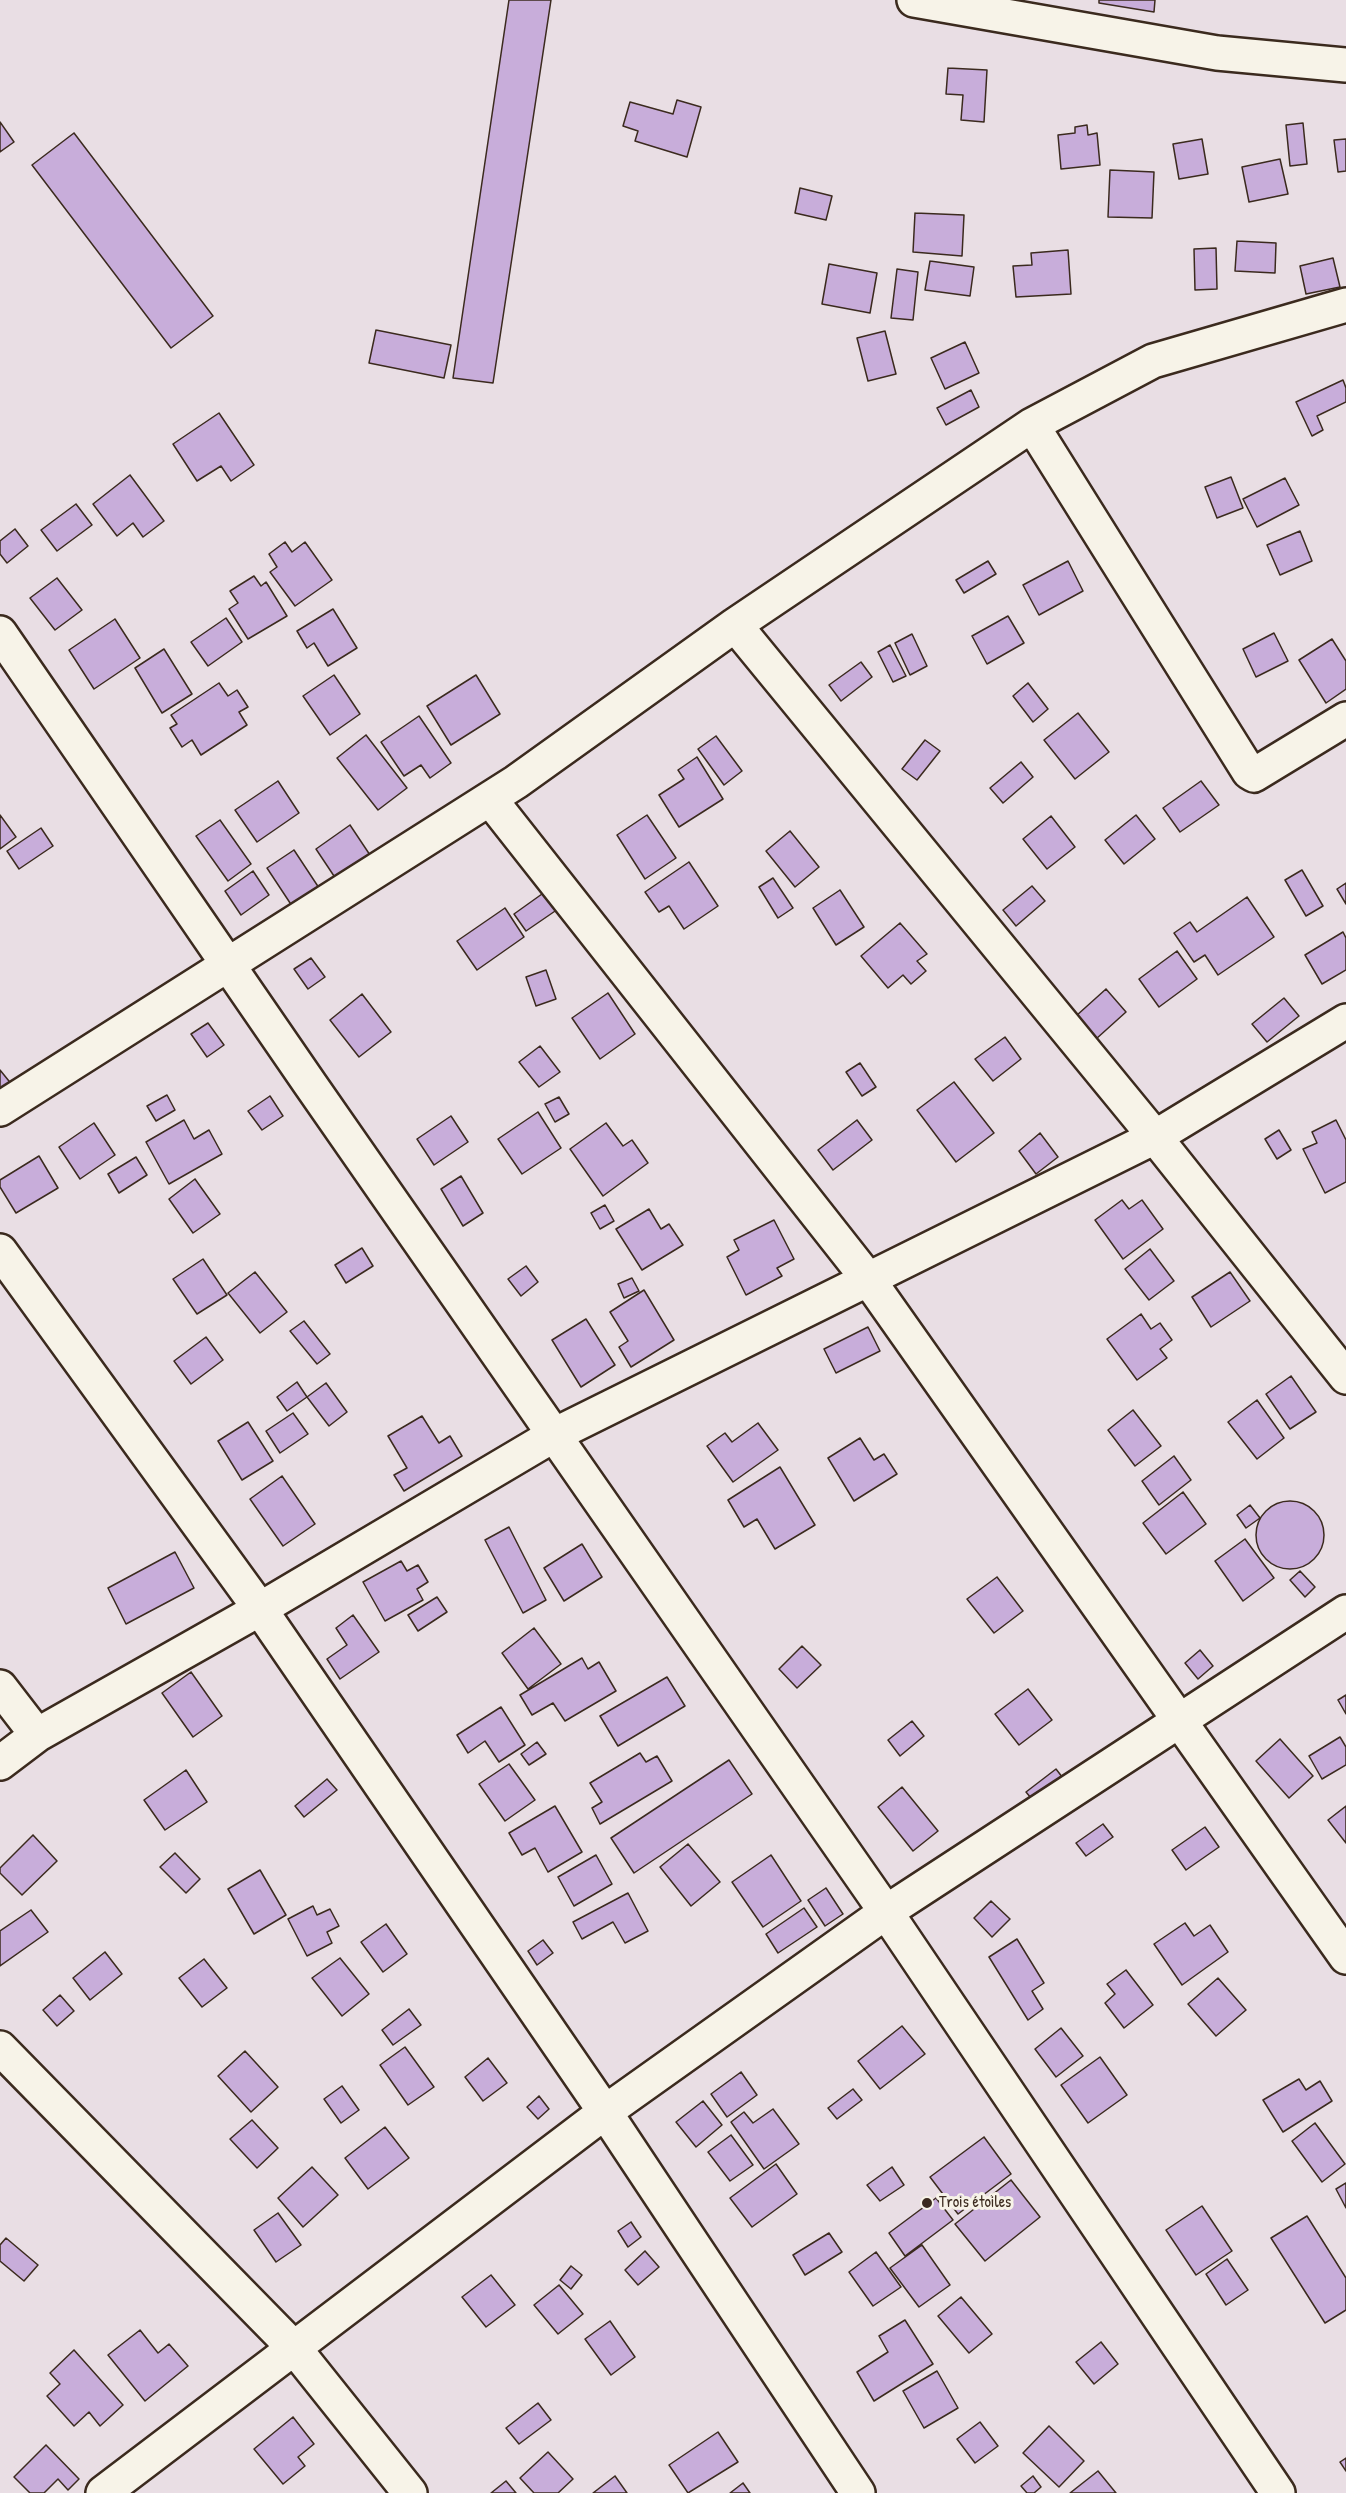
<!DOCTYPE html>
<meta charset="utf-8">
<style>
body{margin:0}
canvas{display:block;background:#e9dee4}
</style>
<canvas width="1346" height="2493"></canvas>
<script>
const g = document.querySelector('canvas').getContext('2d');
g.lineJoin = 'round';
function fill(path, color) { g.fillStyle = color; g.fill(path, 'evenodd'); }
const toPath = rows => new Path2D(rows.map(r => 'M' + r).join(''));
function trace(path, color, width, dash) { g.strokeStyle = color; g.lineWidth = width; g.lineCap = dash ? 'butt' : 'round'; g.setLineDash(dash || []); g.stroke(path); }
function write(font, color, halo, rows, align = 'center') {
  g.font = font + ' "Patrick Hand",sans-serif'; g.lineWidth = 6; g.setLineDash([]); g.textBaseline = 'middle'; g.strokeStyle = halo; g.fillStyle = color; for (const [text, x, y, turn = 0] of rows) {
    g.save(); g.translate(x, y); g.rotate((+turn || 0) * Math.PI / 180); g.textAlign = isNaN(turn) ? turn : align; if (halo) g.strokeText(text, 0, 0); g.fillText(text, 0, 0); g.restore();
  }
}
const building = toPath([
 [509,0,551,0,493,383,453,378,509,0],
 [1099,0,1155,0,1154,12,1099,3,1099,0],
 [948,68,987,70,984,122,961,120,963,95,946,94,948,68],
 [677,100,701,107,687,157,635,141,638,131,623,126,630,102,673,114,677,100],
 [0,122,14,142,0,152,0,122],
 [1303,123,1307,164,1290,166,1286,125,1303,123],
 [1087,125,1088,135,1097,133,1100,165,1061,169,1058,135,1075,133,1075,127,1087,125],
 [74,133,213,316,171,348,32,165,74,133],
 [1202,139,1208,174,1179,179,1173,144,1202,139],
 [1346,139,1346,171,1338,172,1334,140,1346,139],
 [1280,159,1288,194,1249,202,1242,167,1280,159],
 [1110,170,1154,172,1152,218,1108,217,1110,170],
 [800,188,832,196,826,220,795,213,800,188],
 [915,213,964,215,962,256,913,252,915,213],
 [1237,241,1276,243,1275,273,1235,271,1237,241],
 [1216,248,1217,289,1195,290,1194,249,1216,248],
 [1068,250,1071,294,1016,297,1013,266,1032,265,1031,253,1068,250],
 [1333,258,1340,287,1306,294,1300,266,1333,258],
 [930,261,974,267,970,296,925,290,930,261],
 [829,264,877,273,870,313,822,304,829,264],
 [897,269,918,272,913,320,891,318,897,269],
 [376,330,451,345,444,378,369,363,376,330],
 [885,331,896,374,868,381,857,338,885,331],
 [965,342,979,373,945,389,931,358,965,342],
 [1343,380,1346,388,1346,402,1317,416,1323,430,1312,436,1296,402,1343,380],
 [971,390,979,407,946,425,937,408,971,390],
 [219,413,254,465,231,481,221,466,197,481,173,444,219,413],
 [130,475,164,521,143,537,133,523,117,536,93,504,130,475],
 [1231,477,1243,508,1217,518,1205,487,1231,477],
 [1285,478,1299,505,1257,527,1243,499,1285,478],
 [76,504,92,525,57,551,41,530,76,504],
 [15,529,28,546,7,563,0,554,0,541,15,529],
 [1300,531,1312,561,1280,575,1267,545,1300,531],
 [285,542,292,552,305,542,332,580,295,606,270,572,277,567,269,554,285,542],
 [988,561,996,574,964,593,956,580,988,561],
 [1068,561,1083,591,1039,615,1023,585,1068,561],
 [254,576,261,586,266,582,287,616,248,639,229,609,238,603,230,591,254,576],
 [57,578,82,610,55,630,30,598,57,578],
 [333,609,357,648,328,666,314,643,307,648,297,631,333,609],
 [1008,616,1024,643,987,664,972,636,1008,616],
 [226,618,242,642,208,666,191,642,226,618],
 [115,619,140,658,94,689,69,650,115,619],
 [1274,633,1288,661,1256,677,1243,649,1274,633],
 [912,634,927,666,910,675,895,643,912,634],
 [1332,639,1346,661,1346,689,1326,703,1299,660,1332,639],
 [890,645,906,676,893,682,878,652,890,645],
 [164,649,192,694,162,713,135,668,164,649],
 [861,662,872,677,841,701,829,685,861,662],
 [334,675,360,714,330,735,303,696,334,675],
 [476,675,500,714,451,745,427,706,476,675],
 [219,683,228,696,237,690,248,707,239,712,247,725,201,755,192,740,182,747,170,728,177,724,171,715,219,683],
 [1028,683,1048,709,1033,722,1013,696,1028,683],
 [1078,713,1109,752,1075,779,1044,740,1078,713],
 [419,716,451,763,430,778,421,765,404,776,381,742,419,716],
 [366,735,407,788,378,810,337,758,366,735],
 [716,736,742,771,724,785,698,749,716,736],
 [925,740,940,751,917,780,902,769,925,740],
 [697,757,723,799,679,827,659,795,684,779,678,770,697,757],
 [1021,762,1033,777,1003,803,990,788,1021,762],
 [278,781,299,813,257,842,235,810,278,781],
 [1201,781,1219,805,1180,832,1163,808,1201,781],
 [0,815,16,837,0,849,0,815],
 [647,815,676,858,645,879,617,835,647,815],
 [1136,815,1155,839,1124,864,1105,840,1136,815],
 [1051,816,1075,847,1047,869,1023,839,1051,816],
 [220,820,251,864,228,881,196,836,220,820],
 [350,825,372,858,338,882,316,849,350,825],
 [41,828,53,846,19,869,7,851,41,828],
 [790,831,819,867,795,887,766,851,790,831],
 [294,850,323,894,296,912,267,868,294,850],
 [689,862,718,906,684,929,669,906,659,912,645,892,689,862],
 [1302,870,1323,906,1306,916,1285,880,1302,870],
 [253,871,269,895,241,915,225,891,253,871],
 [773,878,793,908,778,918,759,887,773,878],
 [1346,883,1346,904,1337,889,1346,883],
 [1032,886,1045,901,1016,926,1003,910,1032,886],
 [549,889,561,907,526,931,514,914,549,889],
 [840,890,864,927,836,945,813,908,840,890],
 [1247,897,1274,937,1218,975,1205,955,1194,962,1174,933,1190,922,1197,932,1247,897],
 [505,908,524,937,477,970,457,941,505,908],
 [900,923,927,954,917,961,926,971,911,984,903,975,888,988,861,956,900,923],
 [1343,932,1346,938,1346,970,1322,984,1305,955,1343,932],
 [1177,951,1197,979,1159,1007,1139,979,1177,951],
 [311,958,325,977,308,989,294,969,311,958],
 [546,970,556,999,536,1006,526,977,546,970],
 [1106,989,1126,1012,1096,1039,1076,1016,1106,989],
 [608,993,635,1034,600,1059,572,1018,608,993],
 [362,994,391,1032,359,1057,330,1020,362,994],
 [1284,998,1299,1016,1267,1042,1252,1024,1284,998],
 [208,1023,224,1045,207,1057,191,1034,208,1023],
 [1005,1037,1021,1059,993,1081,975,1059,1005,1037],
 [540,1046,560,1072,539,1087,519,1062,540,1046],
 [860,1063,876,1087,862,1096,846,1072,860,1063],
 [0,1070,13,1086,0,1097,0,1070],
 [954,1082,994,1133,956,1162,917,1110,954,1082],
 [167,1095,175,1110,156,1121,147,1106,167,1095],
 [270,1096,283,1116,262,1130,248,1111,270,1096],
 [559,1097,569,1114,555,1122,545,1104,559,1097],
 [538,1112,561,1148,522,1174,498,1139,538,1112],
 [451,1116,468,1142,434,1165,417,1139,451,1116],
 [184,1120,194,1139,209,1130,222,1154,169,1184,146,1142,184,1120],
 [857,1120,872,1140,833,1170,818,1150,857,1120],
 [1336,1120,1346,1140,1346,1182,1325,1193,1303,1149,1317,1143,1312,1132,1336,1120],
 [94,1123,115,1155,80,1179,59,1147,94,1123],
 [606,1123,623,1146,632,1140,648,1163,603,1196,570,1149,606,1123],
 [1279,1130,1291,1150,1277,1159,1265,1139,1279,1130],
 [1040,1133,1058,1157,1036,1174,1019,1151,1040,1133],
 [39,1156,58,1188,16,1213,0,1187,0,1180,39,1156],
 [136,1157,147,1175,119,1193,108,1174,136,1157],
 [461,1176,483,1213,463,1226,441,1189,461,1176],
 [195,1179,220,1214,193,1233,169,1199,195,1179],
 [1122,1200,1129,1209,1142,1200,1163,1229,1123,1259,1095,1220,1122,1200],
 [605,1205,614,1221,600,1229,591,1213,605,1205],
 [649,1209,661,1229,669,1224,683,1245,642,1270,616,1229,649,1209],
 [774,1220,794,1259,777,1268,782,1276,746,1295,727,1257,739,1250,734,1240,774,1220],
 [362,1248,373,1266,346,1283,335,1265,362,1248],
 [1150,1249,1174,1281,1149,1300,1125,1269,1150,1249],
 [203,1259,227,1295,197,1314,173,1279,203,1259],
 [526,1266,538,1282,521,1296,508,1279,526,1266],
 [255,1272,287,1312,260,1333,228,1293,255,1272],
 [1230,1272,1250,1301,1211,1327,1192,1297,1230,1272],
 [632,1278,639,1291,624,1298,618,1284,632,1278],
 [644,1290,674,1340,631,1367,619,1347,628,1341,610,1312,644,1290],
 [1141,1314,1151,1329,1160,1323,1172,1340,1160,1349,1167,1358,1137,1380,1107,1339,1141,1314],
 [586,1319,615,1365,581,1387,552,1340,586,1319],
 [304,1321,330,1354,317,1364,290,1331,304,1321],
 [868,1327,880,1351,836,1373,824,1349,868,1327],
 [206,1337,223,1360,191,1384,174,1361,206,1337],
 [1291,1376,1316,1412,1290,1429,1266,1394,1291,1376],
 [297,1382,307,1397,287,1411,277,1397,297,1382],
 [326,1383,347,1412,329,1426,307,1397,326,1383],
 [1257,1400,1284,1438,1257,1459,1228,1422,1257,1400],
 [1133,1410,1161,1446,1135,1466,1108,1430,1133,1410],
 [293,1413,308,1434,280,1453,266,1431,293,1413],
 [422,1416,439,1443,450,1436,462,1456,404,1491,394,1475,407,1468,388,1436,422,1416],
 [248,1422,273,1461,242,1480,218,1441,248,1422],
 [758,1423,778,1450,733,1482,707,1446,725,1433,732,1442,758,1423],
 [860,1438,874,1460,884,1454,897,1474,854,1501,828,1458,860,1438],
 [1174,1456,1191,1480,1159,1505,1142,1481,1174,1456],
 [780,1467,815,1525,775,1549,757,1519,744,1527,728,1500,780,1467],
 [282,1476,315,1524,283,1546,250,1499,282,1476],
 [1183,1492,1206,1524,1166,1554,1143,1523,1183,1492],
 '1256 1535a34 34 0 1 1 68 0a34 34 0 1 1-68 0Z',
 [1250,1505,1260,1518,1246,1528,1237,1515,1250,1505],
 [509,1527,546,1600,523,1613,485,1540,509,1527],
 [1245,1539,1274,1578,1243,1601,1215,1561,1245,1539],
 [582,1544,602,1577,564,1601,544,1568,582,1544],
 [175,1552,194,1588,126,1624,108,1588,175,1552],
 [401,1561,407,1571,418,1565,428,1582,417,1589,423,1600,385,1621,363,1582,401,1561],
 [1300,1571,1315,1587,1305,1597,1290,1580,1300,1571],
 [997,1577,1023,1611,994,1633,967,1599,997,1577],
 [437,1597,447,1612,418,1631,408,1615,437,1597],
 [353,1615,379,1652,340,1679,327,1659,347,1645,336,1628,353,1615],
 [534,1628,561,1664,528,1689,502,1653,534,1628],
 [802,1646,821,1665,797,1688,779,1669,802,1646],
 [1200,1650,1213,1666,1198,1679,1185,1663,1200,1650],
 [582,1658,588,1669,599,1662,616,1691,565,1721,553,1703,532,1715,520,1695,582,1658],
 [191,1672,222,1716,193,1737,162,1693,191,1672],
 [667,1677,685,1706,618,1746,600,1716,667,1677],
 [1028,1689,1052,1720,1019,1745,995,1714,1028,1689],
 [1346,1695,1346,1714,1338,1700,1346,1695],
 [501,1707,525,1745,499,1762,485,1741,468,1753,457,1735,501,1707],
 [912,1721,924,1736,900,1756,888,1740,912,1721],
 [1340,1737,1346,1747,1346,1765,1322,1779,1309,1756,1340,1737],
 [1280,1739,1313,1776,1289,1798,1256,1761,1280,1739],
 [537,1742,546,1754,529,1765,521,1754,537,1742],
 [640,1753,646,1762,657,1756,672,1781,600,1824,592,1808,602,1802,590,1783,640,1753],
 [729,1760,752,1794,634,1873,611,1838,729,1760],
 [509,1764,535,1800,505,1821,479,1784,509,1764],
 [1056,1769,1066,1782,1036,1804,1026,1792,1056,1769],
 [186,1770,207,1802,165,1830,144,1800,186,1770],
 [327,1779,337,1790,304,1817,295,1806,327,1779],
 [902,1787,938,1831,913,1851,878,1807,902,1787],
 [555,1806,582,1852,548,1872,535,1848,522,1855,509,1833,555,1806],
 [1346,1806,1346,1843,1328,1820,1346,1806],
 [1103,1824,1113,1837,1086,1856,1076,1843,1103,1824],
 [1205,1827,1219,1847,1186,1870,1172,1850,1205,1827],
 [33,1835,57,1861,22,1895,0,1873,0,1868,33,1835],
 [688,1844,720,1882,691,1906,660,1867,688,1844],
 [175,1853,200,1879,186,1893,160,1867,175,1853],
 [596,1855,612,1884,574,1906,558,1877,596,1855],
 [771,1855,801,1901,763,1927,732,1882,771,1855],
 [260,1870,286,1915,254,1934,228,1889,260,1870],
 [826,1888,843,1914,825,1926,808,1900,826,1888],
 [628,1893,648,1931,625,1943,613,1922,582,1939,573,1922,628,1893],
 [991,1901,1010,1919,992,1937,974,1918,991,1901],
 [313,1906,317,1915,330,1909,339,1926,327,1932,332,1943,307,1956,288,1919,313,1906],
 [804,1908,817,1927,778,1953,766,1934,804,1908],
 [31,1910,48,1932,0,1966,0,1931,31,1910],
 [1185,1923,1194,1936,1210,1925,1228,1952,1182,1985,1154,1944,1185,1923],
 [386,1924,407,1954,383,1972,361,1942,386,1924],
 [1017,1939,1044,1983,1032,1991,1043,2009,1028,2020,989,1957,1017,1939],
 [543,1940,553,1953,537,1965,528,1951,543,1940],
 [105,1952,122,1974,90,2000,73,1978,105,1952],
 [340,1958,369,1994,342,2016,312,1978,340,1958],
 [204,1959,227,1988,202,2007,179,1978,204,1959],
 [1126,1970,1153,2005,1124,2028,1105,2003,1115,1994,1107,1984,1126,1970],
 [1218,1978,1246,2010,1216,2036,1188,2004,1218,1978],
 [60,1995,74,2011,57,2026,43,2010,60,1995],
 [409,2009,421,2025,393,2045,382,2030,409,2009],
 [902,2026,925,2054,880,2089,858,2061,902,2026],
 [1061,2028,1083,2056,1056,2077,1035,2049,1061,2028],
 [405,2047,434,2087,408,2105,380,2065,405,2047],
 [245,2051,278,2087,251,2112,218,2076,245,2051],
 [1100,2057,1127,2095,1088,2123,1061,2085,1100,2057],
 [488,2058,507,2083,483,2101,465,2077,488,2058],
 [741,2072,757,2095,727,2117,711,2094,741,2072],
 [1299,2079,1306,2090,1320,2081,1332,2101,1283,2132,1263,2100,1299,2079],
 [342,2086,359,2110,341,2123,324,2099,342,2086],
 [853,2089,862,2100,837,2119,828,2108,853,2089],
 [539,2096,549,2109,538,2119,527,2107,539,2096],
 [703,2101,722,2125,696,2147,676,2122,703,2101],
 [773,2109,799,2144,764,2169,731,2122,744,2112,753,2123,773,2109],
 [252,2120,278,2148,257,2168,230,2139,252,2120],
 [1315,2123,1345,2164,1322,2182,1292,2141,1315,2123],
 [385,2127,409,2158,368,2189,345,2158,385,2127],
 [731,2135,753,2165,730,2181,708,2152,731,2135],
 [984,2137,1011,2174,958,2214,930,2177,984,2137],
 [776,2164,797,2194,752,2227,730,2198,776,2164],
 [312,2167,338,2195,303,2227,278,2198,312,2167],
 [892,2167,904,2185,880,2201,867,2185,892,2167],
 [1011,2180,1040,2217,985,2261,955,2224,1011,2180],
 [1346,2183,1346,2208,1336,2189,1346,2183],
 [936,2198,953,2220,905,2256,889,2233,936,2198],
 [1202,2206,1232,2251,1196,2275,1166,2230,1202,2206],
 [278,2213,301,2245,276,2262,254,2230,278,2213],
 [1307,2216,1346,2278,1346,2310,1325,2323,1271,2238,1307,2216],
 [631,2222,641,2237,628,2247,618,2231,631,2222],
 [829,2233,842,2252,805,2275,793,2255,829,2233],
 [6,2238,38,2265,24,2281,0,2261,0,2245,6,2238],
 [922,2245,950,2285,919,2307,890,2268,922,2245],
 [645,2251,659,2267,638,2285,625,2270,645,2251],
 [876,2252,901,2287,873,2306,849,2272,876,2252],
 [1227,2259,1248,2290,1226,2305,1206,2274,1227,2259],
 [571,2266,582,2275,571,2289,560,2280,571,2266],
 [491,2275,515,2305,486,2327,462,2297,491,2275],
 [559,2285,583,2314,558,2334,534,2305,559,2285],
 [961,2297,992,2334,969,2353,938,2316,961,2297],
 [905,2320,933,2364,874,2401,857,2372,888,2352,879,2336,905,2320],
 [610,2321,635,2357,611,2375,585,2339,610,2321],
 [140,2330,158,2353,169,2344,188,2366,145,2401,108,2355,140,2330],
 [1101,2342,1118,2364,1094,2384,1076,2362,1101,2342],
 [74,2350,123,2405,100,2426,89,2412,74,2426,47,2396,60,2384,50,2373,74,2350],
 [937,2371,958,2408,924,2428,903,2391,937,2371],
 [538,2403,551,2420,519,2444,506,2428,538,2403],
 [293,2417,314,2444,298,2457,305,2466,283,2484,254,2449,293,2417],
 [980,2422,998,2446,975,2463,957,2439,980,2422],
 [1049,2426,1084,2461,1059,2487,1023,2453,1049,2426],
 [718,2432,738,2462,688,2493,669,2465,718,2432],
 [46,2445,79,2479,68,2490,58,2479,44,2493,30,2493,14,2477,46,2445],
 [548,2452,573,2479,558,2493,534,2493,520,2478,548,2452],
 [1346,2458,1346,2471,1340,2462,1346,2458],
 [1098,2471,1116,2493,1070,2493,1098,2471],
 [615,2476,627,2493,593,2493,615,2476],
 [1033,2476,1041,2487,1034,2493,1027,2493,1021,2486,1033,2476],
 [506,2481,516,2493,491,2493,506,2481],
 [743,2483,750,2493,730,2493,743,2483]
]);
const minor = toPath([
 [914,0,1217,53,1346,65],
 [1032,425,1249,772,1254,775,1346,719],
 [735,625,1155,1137,1346,1377],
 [0,633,310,1084,886,1912,1278,2493],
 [490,799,868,1279,1346,1957],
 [0,1109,516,782,735,625,1032,425,1153,361,1346,305],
 [0,1251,260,1609,605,2112,858,2493],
 [0,1687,37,1735],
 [0,1763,37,1735,260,1609,554,1435,1155,1137,1346,1021],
 [0,2048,295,2349,410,2493],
 [103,2493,605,2112,886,1912,1346,1612]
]);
const markers = [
 [927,2203,6,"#3b2a1e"]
];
const poiNames = [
 ["Trois étoiles",939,2203]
];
fill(building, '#c8adda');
trace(building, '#3b2a1e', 1.5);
trace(minor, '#3b2a1e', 38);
trace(minor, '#f7f3e8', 33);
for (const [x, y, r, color] of markers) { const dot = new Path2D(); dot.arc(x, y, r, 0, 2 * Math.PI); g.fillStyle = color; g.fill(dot); trace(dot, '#f7f3e8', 2); }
write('16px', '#3b2a1e', '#f7f3e8', poiNames, 'left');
</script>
